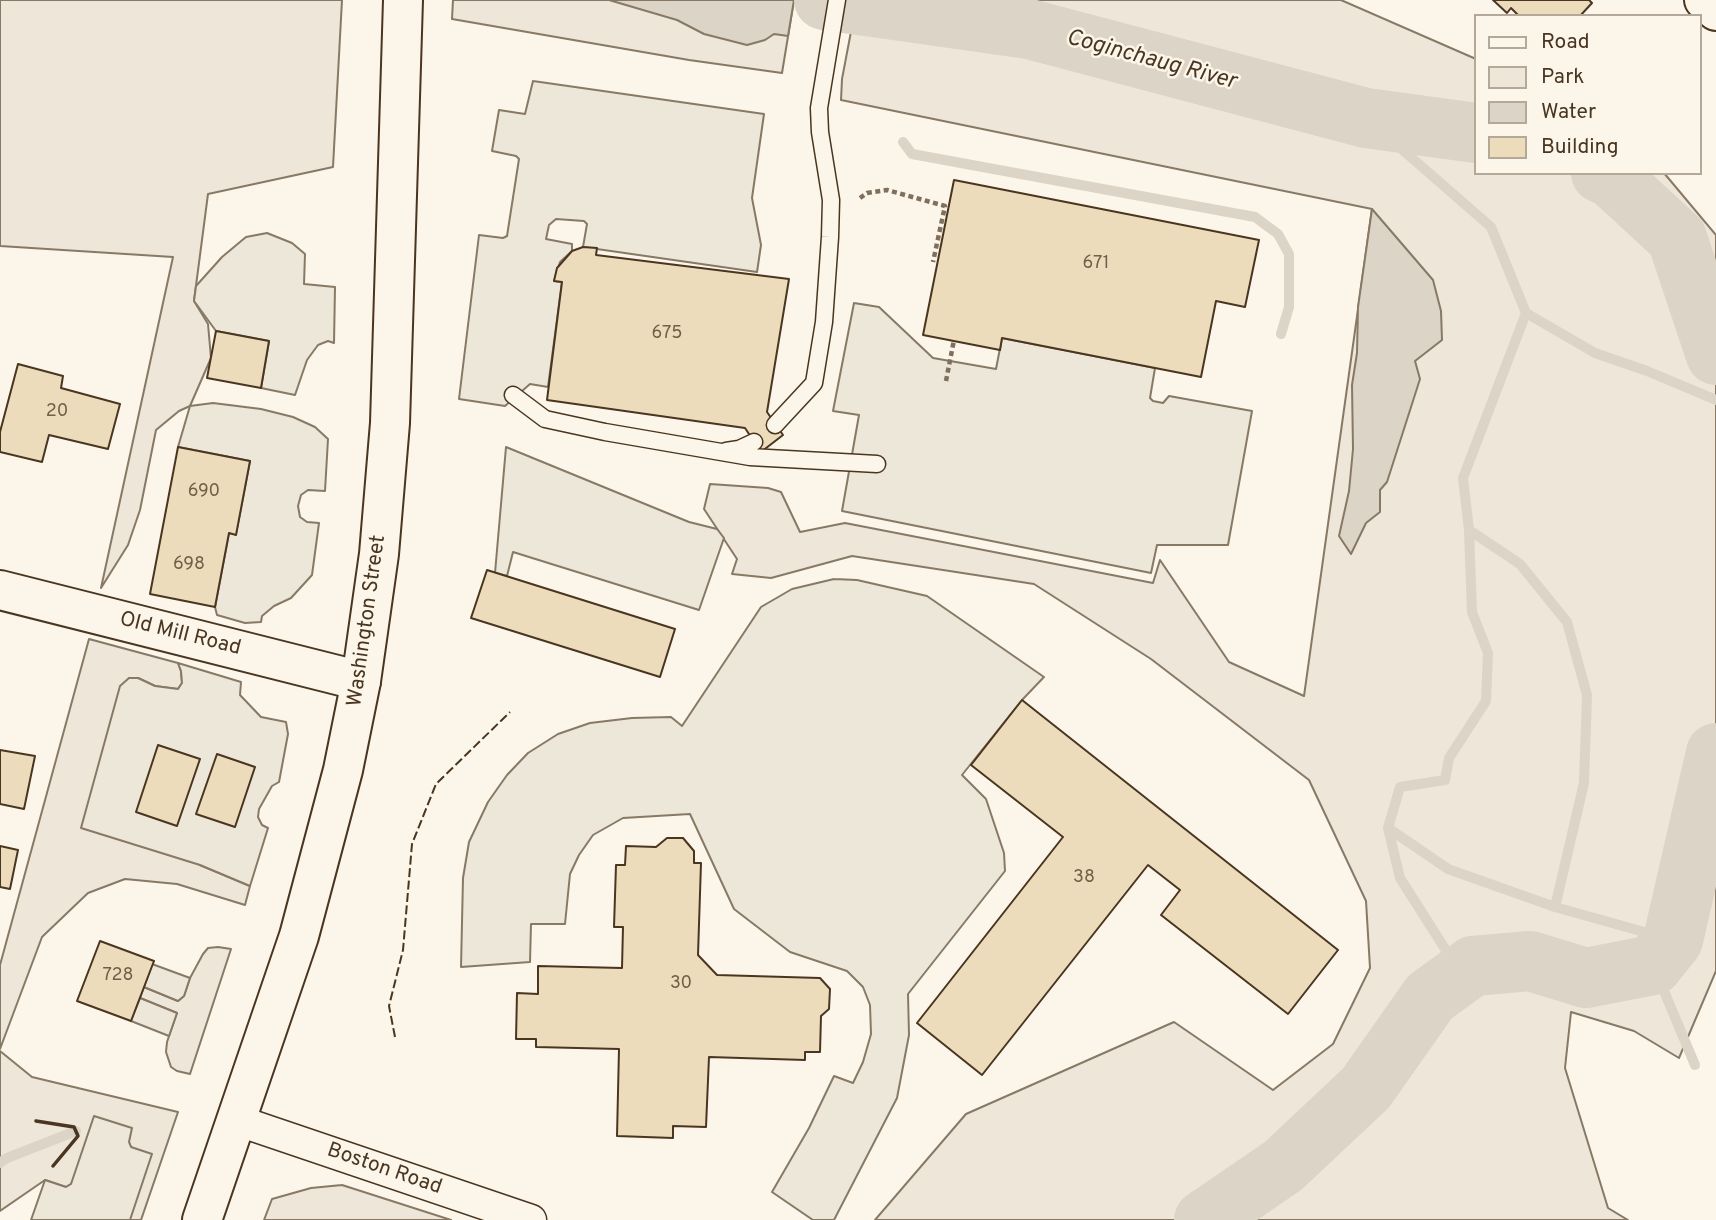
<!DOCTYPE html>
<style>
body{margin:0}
#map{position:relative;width:1716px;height:1220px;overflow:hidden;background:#fbf6e9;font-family:Overpass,sans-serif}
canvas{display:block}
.legend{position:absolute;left:1474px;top:14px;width:228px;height:161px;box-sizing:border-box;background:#fbf6e9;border:2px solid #b4a999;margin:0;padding:9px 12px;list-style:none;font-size:21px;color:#4a3520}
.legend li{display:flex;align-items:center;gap:14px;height:35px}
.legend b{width:35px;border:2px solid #b4a999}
</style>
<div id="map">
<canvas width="1716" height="1220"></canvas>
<ul class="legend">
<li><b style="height:9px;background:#fbf6e9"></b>Road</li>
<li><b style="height:19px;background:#ede6d9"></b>Park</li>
<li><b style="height:19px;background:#dcd4c6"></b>Water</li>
<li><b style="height:19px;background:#ecdcbc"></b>Building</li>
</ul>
</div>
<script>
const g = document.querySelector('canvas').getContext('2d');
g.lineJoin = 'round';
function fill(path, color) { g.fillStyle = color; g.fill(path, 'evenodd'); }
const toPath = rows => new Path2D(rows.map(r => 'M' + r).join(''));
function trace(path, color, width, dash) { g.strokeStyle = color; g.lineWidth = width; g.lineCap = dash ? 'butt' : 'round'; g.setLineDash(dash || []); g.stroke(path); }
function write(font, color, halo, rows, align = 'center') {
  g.font = font + ' Overpass,sans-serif'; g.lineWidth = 5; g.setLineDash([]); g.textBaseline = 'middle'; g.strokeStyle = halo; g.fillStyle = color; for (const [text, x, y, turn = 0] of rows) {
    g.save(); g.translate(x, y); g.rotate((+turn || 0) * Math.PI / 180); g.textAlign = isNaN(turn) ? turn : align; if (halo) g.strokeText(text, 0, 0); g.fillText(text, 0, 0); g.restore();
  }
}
const green = toPath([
 [0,0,342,0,333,167,208,194,194,301,208,324,211,358,190,406,179,411,156,430,140,510,128,545,101,588,173,257,0,246,0,0],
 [453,0,794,0,782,73,689,60,452,19,453,0],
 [857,0,1341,0,1476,59,1476,173,1664,173,1716,235,1716,971,1679,1058,1634,1031,1571,1012,1565,1068,1608,1208,1628,1220,875,1220,966,1114,1174,1022,1273,1090,1333,1044,1370,968,1366,901,1309,780,1151,659,1034,584,852,556,771,578,732,574,737,559,704,509,710,484,768,488,781,492,800,532,845,523,1153,583,1160,560,1229,662,1304,696,1372,209,841,100,842,79,857,0],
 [89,639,178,663,181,671,182,683,178,689,155,686,138,678,129,678,200,865,250,886,245,905,177,884,125,879,88,893,42,937,0,1049,0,965,89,639],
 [218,947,231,949,190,1074,177,1071,171,1067,166,1052,167,1042,177,1013,140,998,144,987,178,1001,184,996,190,978,203,954,208,948,218,947],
 [0,1051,32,1077,178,1112,141,1220,104,1220,131,1147,129,1142,74,1179,71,1184,66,1187,45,1180,0,1211,0,1051],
 [342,1185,451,1220,264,1220,272,1199,311,1188,342,1185]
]);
const parking = toPath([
 [533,81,764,114,752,198,761,245,757,272,583,247,587,224,584,221,556,219,549,225,546,239,572,244,572,251,560,262,554,281,562,282,548,387,530,384,505,406,459,399,479,235,503,238,507,236,519,159,516,156,492,151,499,110,525,114,533,81],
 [267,233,292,243,305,254,304,284,335,287,334,343,328,341,318,345,307,360,295,395,261,388,269,341,216,331,194,301,196,286,222,257,246,237,267,233],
 [854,303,879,307,933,358,996,369,1002,338,1155,368,1150,398,1153,401,1163,403,1169,396,1252,411,1228,545,1157,545,1151,573,842,511,859,415,833,411,854,303],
 [213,403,261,409,293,417,315,427,328,439,325,491,308,490,301,495,298,506,300,517,307,522,319,523,312,575,291,598,274,606,262,616,261,622,245,623,217,615,215,607,229,533,236,534,250,461,178,447,190,406,213,403],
 [506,447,689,522,717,529,724,538,699,610,513,552,507,576,495,573,506,447],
 [834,579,857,580,927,596,1044,677,1022,700,962,775,986,799,1004,853,1005,871,908,994,909,1035,897,1098,834,1220,813,1220,772,1192,809,1128,834,1076,853,1083,863,1062,871,1034,870,1005,863,987,847,971,790,952,734,909,690,814,623,818,593,835,579,855,570,874,565,924,531,924,530,962,461,967,463,878,469,842,488,802,507,775,528,753,558,734,590,723,632,718,671,717,682,726,761,607,792,589,834,579],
 [178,663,241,682,240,695,261,717,286,722,288,734,279,782,272,786,259,809,258,817,262,825,268,828,250,886,200,865,81,828,120,686,129,678,138,678,155,686,178,689,182,683,181,671,178,663],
 [152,964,190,978,184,996,178,1001,144,987,152,964],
 [140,998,177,1013,169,1036,131,1021,140,998],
 [94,1116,132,1128,129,1142,131,1147,152,1154,130,1220,31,1220,45,1180,66,1187,71,1184,94,1116]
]);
const water = toPath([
 [609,0,794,0,788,36,774,34,765,40,747,45,704,34,677,20,609,0],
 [1372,209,1433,280,1441,311,1442,340,1415,361,1420,379,1387,482,1380,490,1380,512,1366,523,1351,554,1339,536,1349,491,1353,449,1352,385,1357,353,1358,307,1372,209]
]);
const stream = toPath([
 [1366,118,1491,227,1526,313,1463,478,1469,530,1520,564,1567,622,1587,695,1584,783,1555,907,1673,940],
 [903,142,912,154,1255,217,1278,234,1289,254,1289,307,1281,334],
 [1526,313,1595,353,1647,371,1716,400],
 [1388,828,1448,869,1555,907],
 [1653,965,1695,1065],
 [1461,974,1400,878,1388,828,1400,787,1445,780,1449,758,1486,701,1488,653,1472,612,1469,530],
 [0,1163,7,1158,76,1131]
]);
const river = toPath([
 [824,0,1029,29,1366,118,1476,133],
 [1601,173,1612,178,1677,238,1716,355],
 [1204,1220,1283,1166,1366,1088,1430,997,1473,966,1530,961,1586,978,1653,965,1673,940,1716,753]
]);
const building = toPath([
 [1493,0,1589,0,1592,3,1580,16,1519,16,1511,8,1507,13,1493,0],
 [954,180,1259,240,1245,307,1216,301,1201,377,1002,338,1000,350,923,335,954,180],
 [583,247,597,248,596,255,789,279,767,412,783,435,761,452,745,428,547,400,562,282,554,281,557,268,572,251,583,247],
 [216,331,269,341,261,388,207,378,216,331],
 [18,364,63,376,61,388,120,404,108,449,49,435,42,462,0,452,0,432,18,364],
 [178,447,250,461,236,535,229,533,215,607,150,594,178,447],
 [487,570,675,629,660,677,471,618,487,570],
 [1022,700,1338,950,1288,1014,1161,915,1180,890,1148,865,982,1075,917,1023,1063,837,971,765,1022,700],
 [158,745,200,759,177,826,136,812,158,745],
 [0,750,35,756,24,809,0,804,0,750],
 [217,754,255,767,235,827,196,814,217,754],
 [667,838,683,838,694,851,694,863,701,863,698,955,717,975,820,978,830,989,829,1009,821,1016,820,1052,805,1052,805,1060,709,1057,706,1127,673,1126,673,1138,617,1136,619,1049,536,1047,536,1039,516,1039,517,993,538,994,538,966,622,968,623,927,614,927,616,865,625,865,626,846,656,847,667,838],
 [0,846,18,850,10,889,0,887,0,846],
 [100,941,154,961,131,1021,77,1001,100,941]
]);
const path = toPath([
 [860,198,867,193,887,190,945,206,933,262],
 [946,381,954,340]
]);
const lane = toPath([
 [513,395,545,419,605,432,750,457,877,464],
 [775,425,814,383,824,322,830,237,831,200,820,132,819,108,837,0],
 [726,451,739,449,754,442]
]);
const street = toPath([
 [236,1120,531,1220]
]);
const secondary = toPath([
 [1704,0,1716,11],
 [0,590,361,681]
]);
const highway = toPath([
 [202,1220,299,936,343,770,361,681,379,554,390,423,403,0]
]);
const fence = toPath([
 [395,1037,389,1006,403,950,412,844,436,784,510,712]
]);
const wall = toPath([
 [36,1121,74,1127,78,1136,53,1166]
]);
const numberNames = [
 ["671",1096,264],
 ["675",667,334],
 ["20",57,412],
 ["690",204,492],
 ["698",189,565],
 ["38",1084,878],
 ["728",118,976],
 ["30",681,984]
];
const streetNames = [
 ["Washington Street",368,621,-82],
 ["Old Mill Road",180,635,14],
 ["Boston Road",384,1170,19]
];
const waterNames = [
 ["Coginchaug River",1151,61,15]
];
fill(green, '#ede6d9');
trace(green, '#887966', 2);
fill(parking, '#ede7d9');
trace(parking, '#887966', 2);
fill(water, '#dcd4c6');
trace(water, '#887966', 2);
trace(stream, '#dcd4c6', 10);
trace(river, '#dcd4c6', 60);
fill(building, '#ecdcbc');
trace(building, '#4a3520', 2);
trace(lane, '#4a3520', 19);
trace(street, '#4a3520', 33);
trace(secondary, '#4a3520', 42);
trace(highway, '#4a3520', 42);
trace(path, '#7f6f5c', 4.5, [5, 3.5]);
trace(lane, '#fbf6e9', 16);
trace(street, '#fbf6e9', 30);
trace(secondary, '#fbf6e9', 38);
trace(highway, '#fbf6e9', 38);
trace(fence, '#4a3520', 2, [9, 3.5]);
trace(wall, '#4a3520', 3.5);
write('18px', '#725f47', null, numberNames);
write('21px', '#4a3520', '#fbf6e9', streetNames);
write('italic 23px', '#4a3520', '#fbf6e9', waterNames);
</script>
